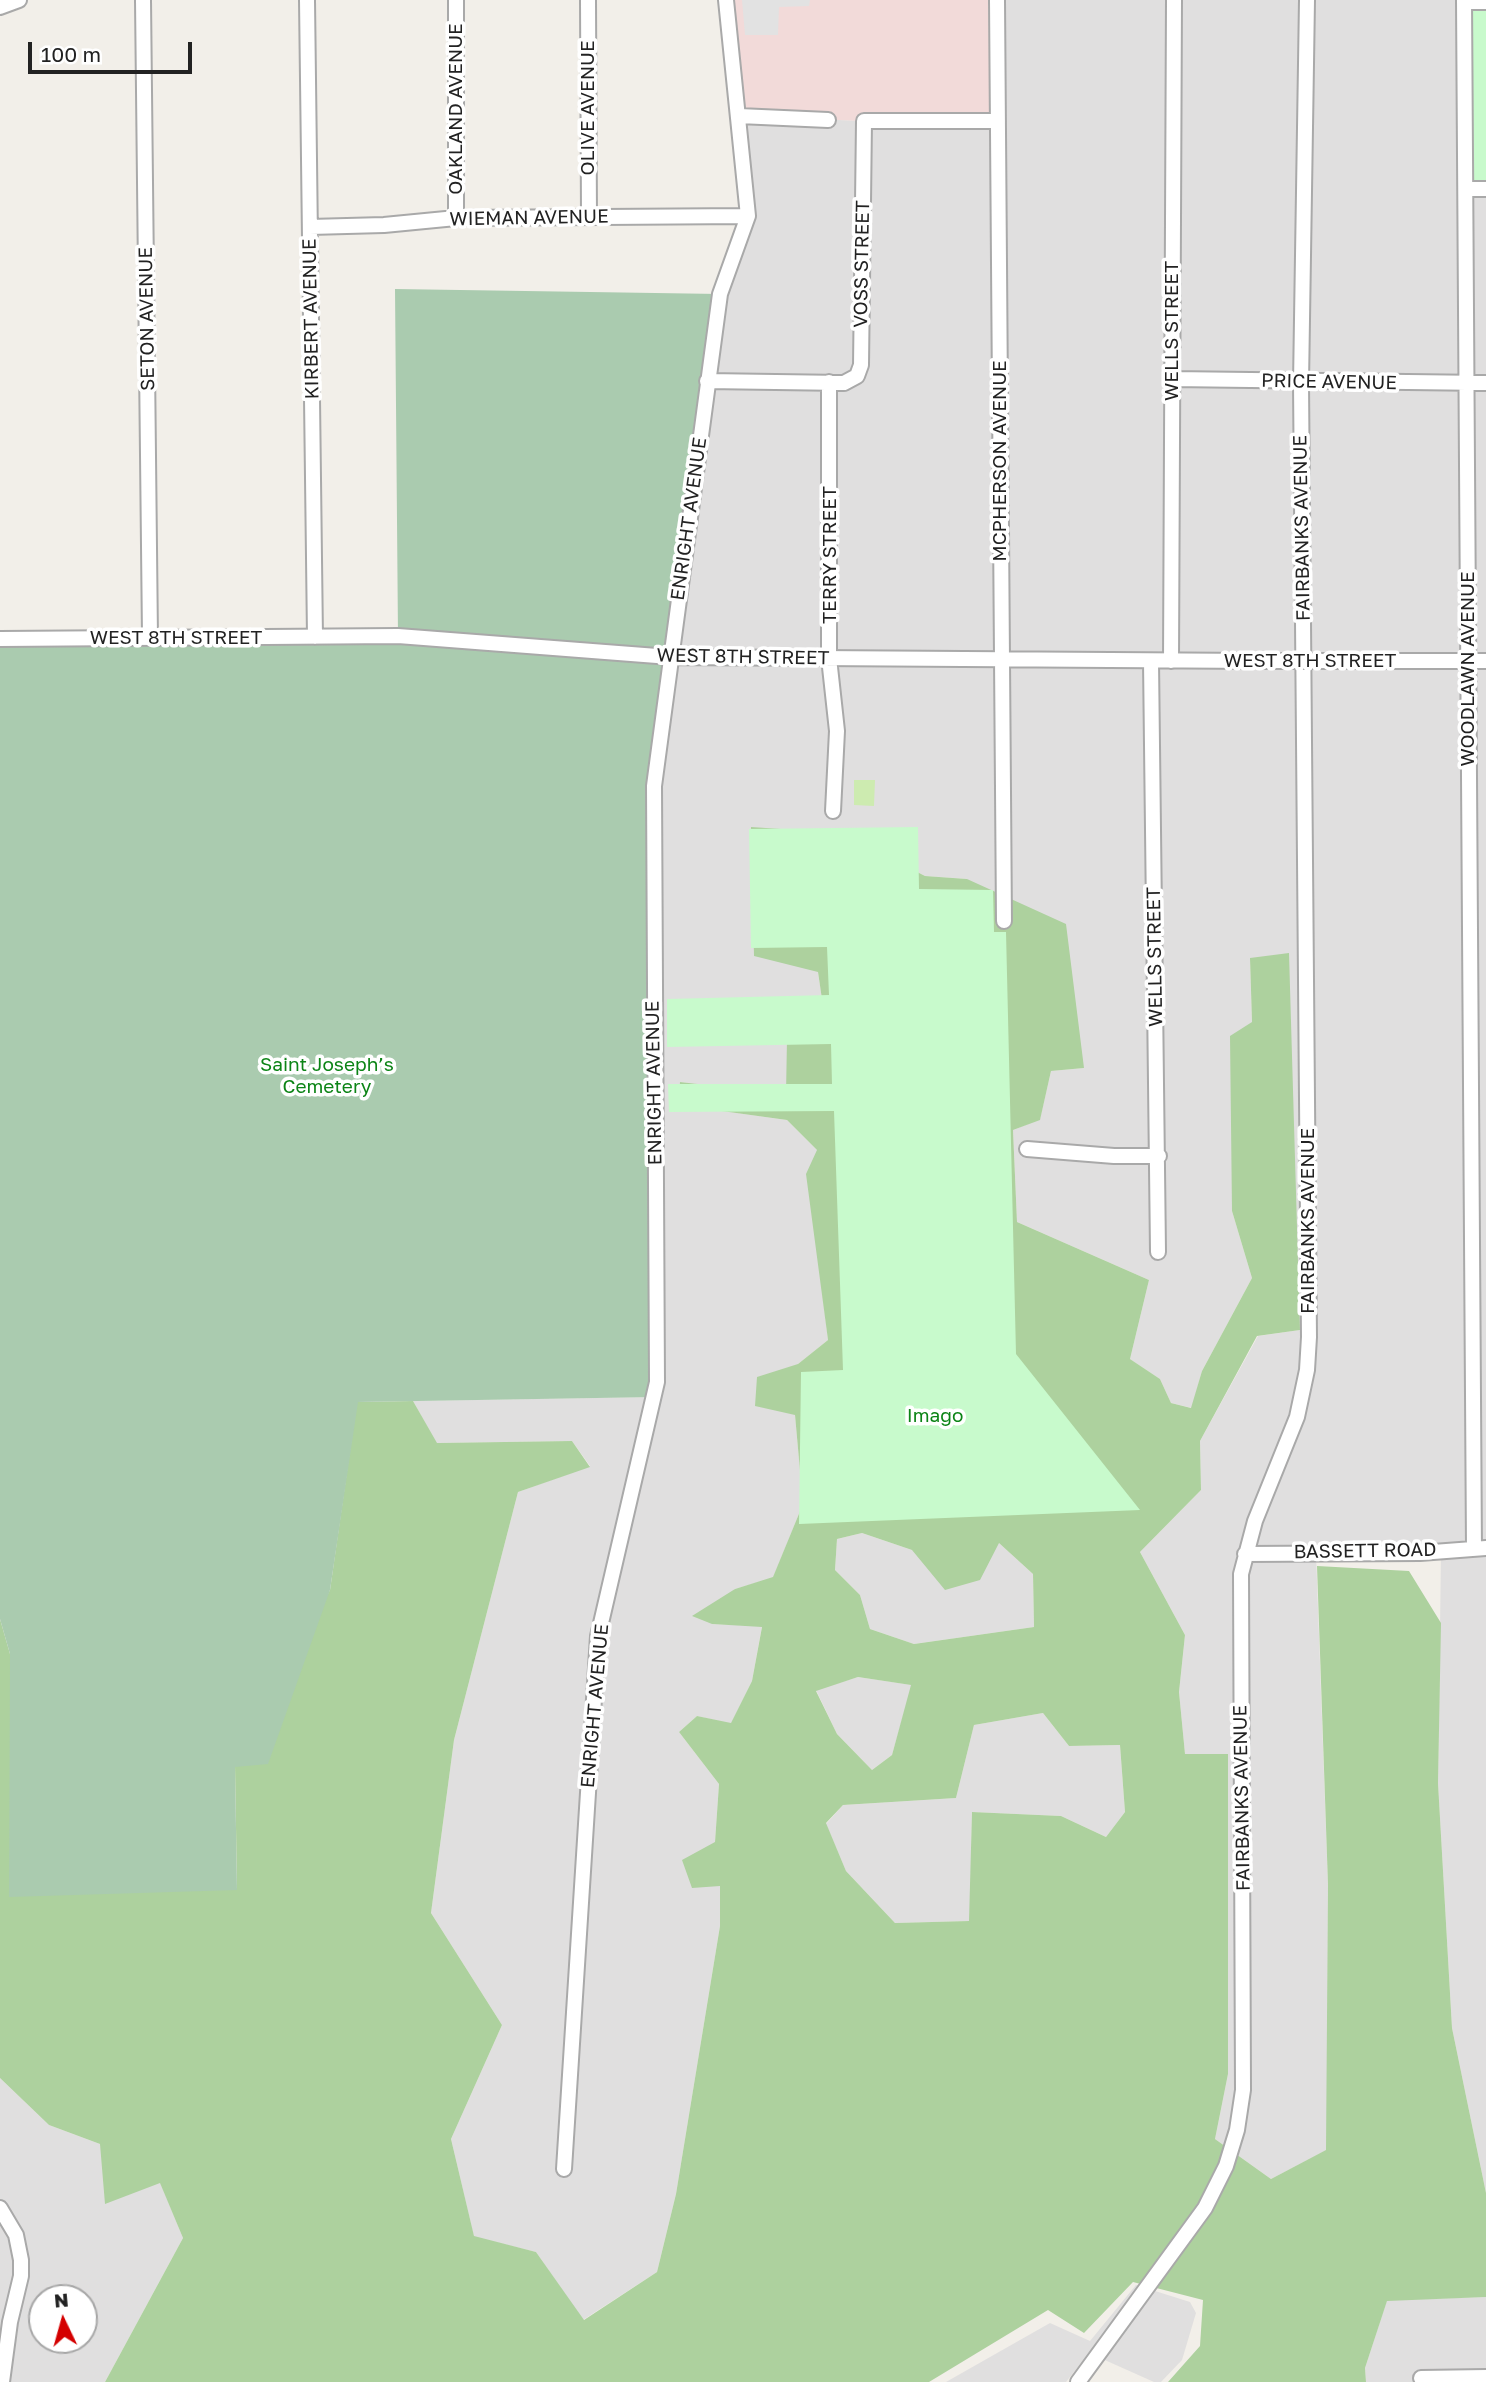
<!DOCTYPE html>
<meta charset="utf-8">
<style>
body{margin:0}
#map{position:relative;width:1486px;height:2382px;overflow:hidden;background:#f2efe9;font-family:"Golos Text",sans-serif}
canvas{display:block}
.north{position:absolute;left:28px;top:2284px;width:70px;height:70px;box-sizing:border-box;background:#fff;border:2px solid #a7a7a7;border-radius:50%;rotate:355deg;font-size:19px;font-weight:700;line-height:28px;text-align:center;color:#222}
.north::after{content:'';display:block;margin:auto;width:24px;height:32px;background:#d40000;clip-path:polygon(50% 0,100% 100%,50% 72%,0 100%)}
.scale{position:absolute;left:28px;top:42px;width:164px;height:32px;box-sizing:border-box;border:4px solid #222;border-top:0;padding-left:9px;font-size:21px;line-height:24px;white-space:nowrap;color:#222;-webkit-text-stroke:5px #fff;paint-order:stroke}
</style>
<div id="map">
<canvas width="1486" height="2382"></canvas>
<div class="north">N</div>
<div class="scale">100 m</div>
</div>
<script>
const g = document.querySelector('canvas').getContext('2d');
g.lineJoin = 'round';
function fill(path, color) { g.fillStyle = color; g.fill(path, 'evenodd'); }
const toPath = rows => new Path2D(rows.map(r => 'M' + r).join(''));
function trace(path, color, width, dash) { g.strokeStyle = color; g.lineWidth = width; g.lineCap = dash ? 'butt' : 'round'; g.setLineDash(dash || []); g.stroke(path); }
function write(font, color, halo, rows, align = 'center') {
  g.font = font + ' "Golos Text",sans-serif'; g.lineWidth = 7; g.setLineDash([]); g.textBaseline = 'middle'; g.strokeStyle = halo; g.fillStyle = color; for (const [text, x, y, turn = 0] of rows) {
    g.save(); g.translate(x, y); g.rotate((+turn || 0) * Math.PI / 180); g.textAlign = isNaN(turn) ? turn : align; if (halo) g.strokeText(text, 0, 0); g.fillText(text, 0, 0); g.restore();
  }
}
const residential = toPath([
 [997,0,1486,0,1486,2193,1452,2028,1438,1783,1441,1552,1316,1553,1328,1885,1327,2150,1271,2179,1215,2139,1228,2074,1228,1754,1185,1754,1179,1692,1185,1635,1140,1552,1201,1490,1200,1441,1258,1336,1300,1330,1250,958,1252,1022,1232,1211,1252,1278,1202,1371,1192,1408,1171,1403,1160,1379,1130,1359,1149,1280,1017,1222,1013,1130,1040,1119,1051,1071,1084,1068,967,879,925,876,841,833,818,972,825,1020,786,1094,680,1082,679,1105,787,1120,817,1150,822,1289,828,1340,798,1364,795,1415,803,1504,773,1578,735,1589,712,1624,762,1626,752,1681,731,1724,697,1716,679,1732,719,1784,715,1842,721,1885,720,1926,676,2194,657,2272,583,2320,536,2252,474,2237,451,2139,502,2025,431,1913,454,1740,518,1492,590,1466,572,1441,436,1443,413,1401,655,1397,652,811,720,294,748,216,739,116,864,121],
 [862,1533,912,1550,999,1543,1033,1574,1034,1627,914,1644,870,1629,860,1595,835,1570,837,1539],
 [858,1677,912,1685,892,1755,872,1770,837,1734,816,1690],
 [1043,1713,1069,1746,1120,1745,1125,1812,1106,1837,1061,1816,972,1812,970,1921,895,1923,846,1871,826,1824,843,1805,956,1798,974,1725],
 [0,2078,49,2125,100,2144,160,2182,183,2238,105,2382,0,2382],
 [42,2298,84,2298,84,2340,42,2340],
 [1136,2285,1190,2302,1196,2313,1182,2360,1161,2382,1154,2382,1089,2353,1066,2382,946,2382,1050,2323,1090,2341],
 [1486,2297,1486,2382,1366,2382,1365,2368,1387,2300]
]);
const commercial = toPath([
 [726,0,997,0,998,121,864,121,739,116]
]);
const grass = toPath([
 [854,780,875,780,874,806,854,805]
]);
const forest = toPath([
 [751,827,841,833,925,876,967,879,1066,924,1084,1068,1051,1071,1040,1120,1013,1130,1017,1222,1149,1280,1130,1359,1160,1379,1171,1403,1191,1408,1202,1371,1252,1278,1232,1211,1230,1036,1252,1022,1250,958,1289,953,1300,1330,1257,1336,1200,1441,1201,1490,1140,1552,1185,1635,1179,1692,1185,1754,1228,1754,1228,2074,1215,2139,1271,2179,1326,2150,1328,1885,1317,1566,1409,1571,1441,1623,1438,1783,1452,2028,1486,2193,1486,2297,1387,2301,1365,2368,1366,2382,1168,2382,1200,2346,1203,2300,1133,2282,1084,2333,1048,2310,929,2382,105,2382,183,2238,160,2183,105,2204,100,2144,49,2125,0,2078,0,1619,10,1654,237,1889,235,1766,330,1590,357,1402,413,1401,437,1443,572,1441,590,1467,518,1492,454,1740,431,1913,502,2025,451,2139,474,2236,536,2252,584,2320,657,2272,676,2194,720,1926,720,1886,692,1888,682,1860,715,1842,719,1784,679,1732,697,1716,731,1723,752,1681,762,1627,712,1624,692,1616,735,1589,773,1577,803,1504,795,1415,755,1406,757,1377,798,1364,828,1340,806,1174,817,1150,787,1120,678,1105,680,1082,786,1094,787,1039,825,1020,818,972,754,956],
 [862,1533,912,1550,945,1590,980,1580,999,1543,1033,1574,1034,1627,914,1644,870,1629,860,1595,835,1570,837,1539],
 [858,1677,911,1685,892,1755,872,1770,837,1734,816,1691],
 [1043,1713,1069,1746,1120,1745,1125,1812,1106,1837,1061,1816,972,1812,969,1921,895,1923,846,1871,826,1823,843,1805,956,1798,974,1725]
]);
const cemetery = toPath([
 [395,289,720,294,654,786,656,1397,358,1402,330,1590,268,1764,235,1767,237,1890,9,1897,10,1654,0,1619,0,639,398,636]
]);
const park = toPath([
 [1464,2,1486,2,1486,189,1466,189],
 [918,827,919,889,993,890,994,932,1006,932,1016,1354,1140,1510,799,1524,801,1372,843,1370,834,1111,669,1112,668,1084,832,1084,831,1044,667,1047,667,999,829,995,827,947,751,948,749,829]
]);
const parking = toPath([
 [742,0,810,0,809,6,779,7,778,35,745,35]
]);
const minor = toPath([
 [143,0,150,637],
 [307,0,315,637],
 [588,0,589,216],
 [997,0,1004,921],
 [1464,0,1474,1548],
 [1464,2,1486,2],
 [0,7,19,0],
 [739,116,828,120],
 [1466,189,1486,189],
 [456,218,456,0],
 [310,227,384,225,456,218,748,216],
 [1172,379,1486,383],
 [707,381,844,383,857,376,861,365,864,121,998,121],
 [829,382,829,658,837,731,833,811],
 [0,639,398,636,670,657,1257,661],
 [1151,661,1158,1252],
 [1171,661,1174,0],
 [1350,661,1435,661],
 [1027,1149,1114,1156,1159,1156],
 [1245,1554,1420,1553,1486,1548],
 [564,2169,598,1636,657,1382,654,786,720,294,748,216,726,0],
 [0,2208,16,2235,21,2260,21,2276,10,2322,2,2382],
 [1421,2378,1486,2377],
 [1078,2382,1205,2208,1226,2166,1237,2130,1243,2090,1241,1574,1255,1521,1297,1417,1307,1370,1309,1337,1301,383,1307,0]
]);
const minorBridge = toPath([
 [1257,661,1350,661],
 [1435,661,1486,661]
]);
const streetNames = [
 ["OLIVE AVENUE",588,108,-90],
 ["OAKLAND AVENUE",456,109,-90],
 ["WIEMAN AVENUE",529,218,-1],
 ["VOSS STREET",862,264,-89],
 ["SETON AVENUE",147,319,-91],
 ["KIRBERT AVENUE",311,319,-91],
 ["WELLS STREET",1172,331,-90],
 ["PRICE AVENUE",1329,382,1],
 ["MCPHERSON AVENUE",1000,461,-90],
 ["ENRIGHT AVENUE",689,519,-82],
 ["FAIRBANKS AVENUE",1302,528,-91],
 ["TERRY STREET",830,555,-90],
 ["WEST 8TH STREET",176,638],
 ["WEST 8TH STREET",743,657,1],
 ["WEST 8TH STREET",1310,661],
 ["WOODLAWN AVENUE",1468,669,-90],
 ["WELLS STREET",1155,957,-91],
 ["ENRIGHT AVENUE",654,1083,-91],
 ["FAIRBANKS AVENUE",1308,1221,-90],
 ["BASSETT ROAD",1365,1551,-1],
 ["ENRIGHT AVENUE",595,1706,-85],
 ["FAIRBANKS AVENUE",1242,1798,-91]
];
const parkNames = [
 ["Saint Joseph’s",327,1065],
 ["Cemetery",327,1087],
 ["Imago",935,1416]
];
fill(residential, '#e0dfdf');
fill(commercial, '#f2dad9');
fill(grass, '#cdebb0');
fill(forest, '#add19e');
fill(cemetery, '#aacbaf');
fill(park, '#c8facc');
fill(parking, '#e2e2e2');
trace(minor, '#a9a9a9', 18);
trace(minor, '#fff', 14);
trace(minorBridge, '#a9a9a9', 18, []);
trace(minorBridge, '#fff', 14);
write('19px', '#222', '#fff', streetNames);
write('19px', '#0c8416', '#fff', parkNames);
</script>
